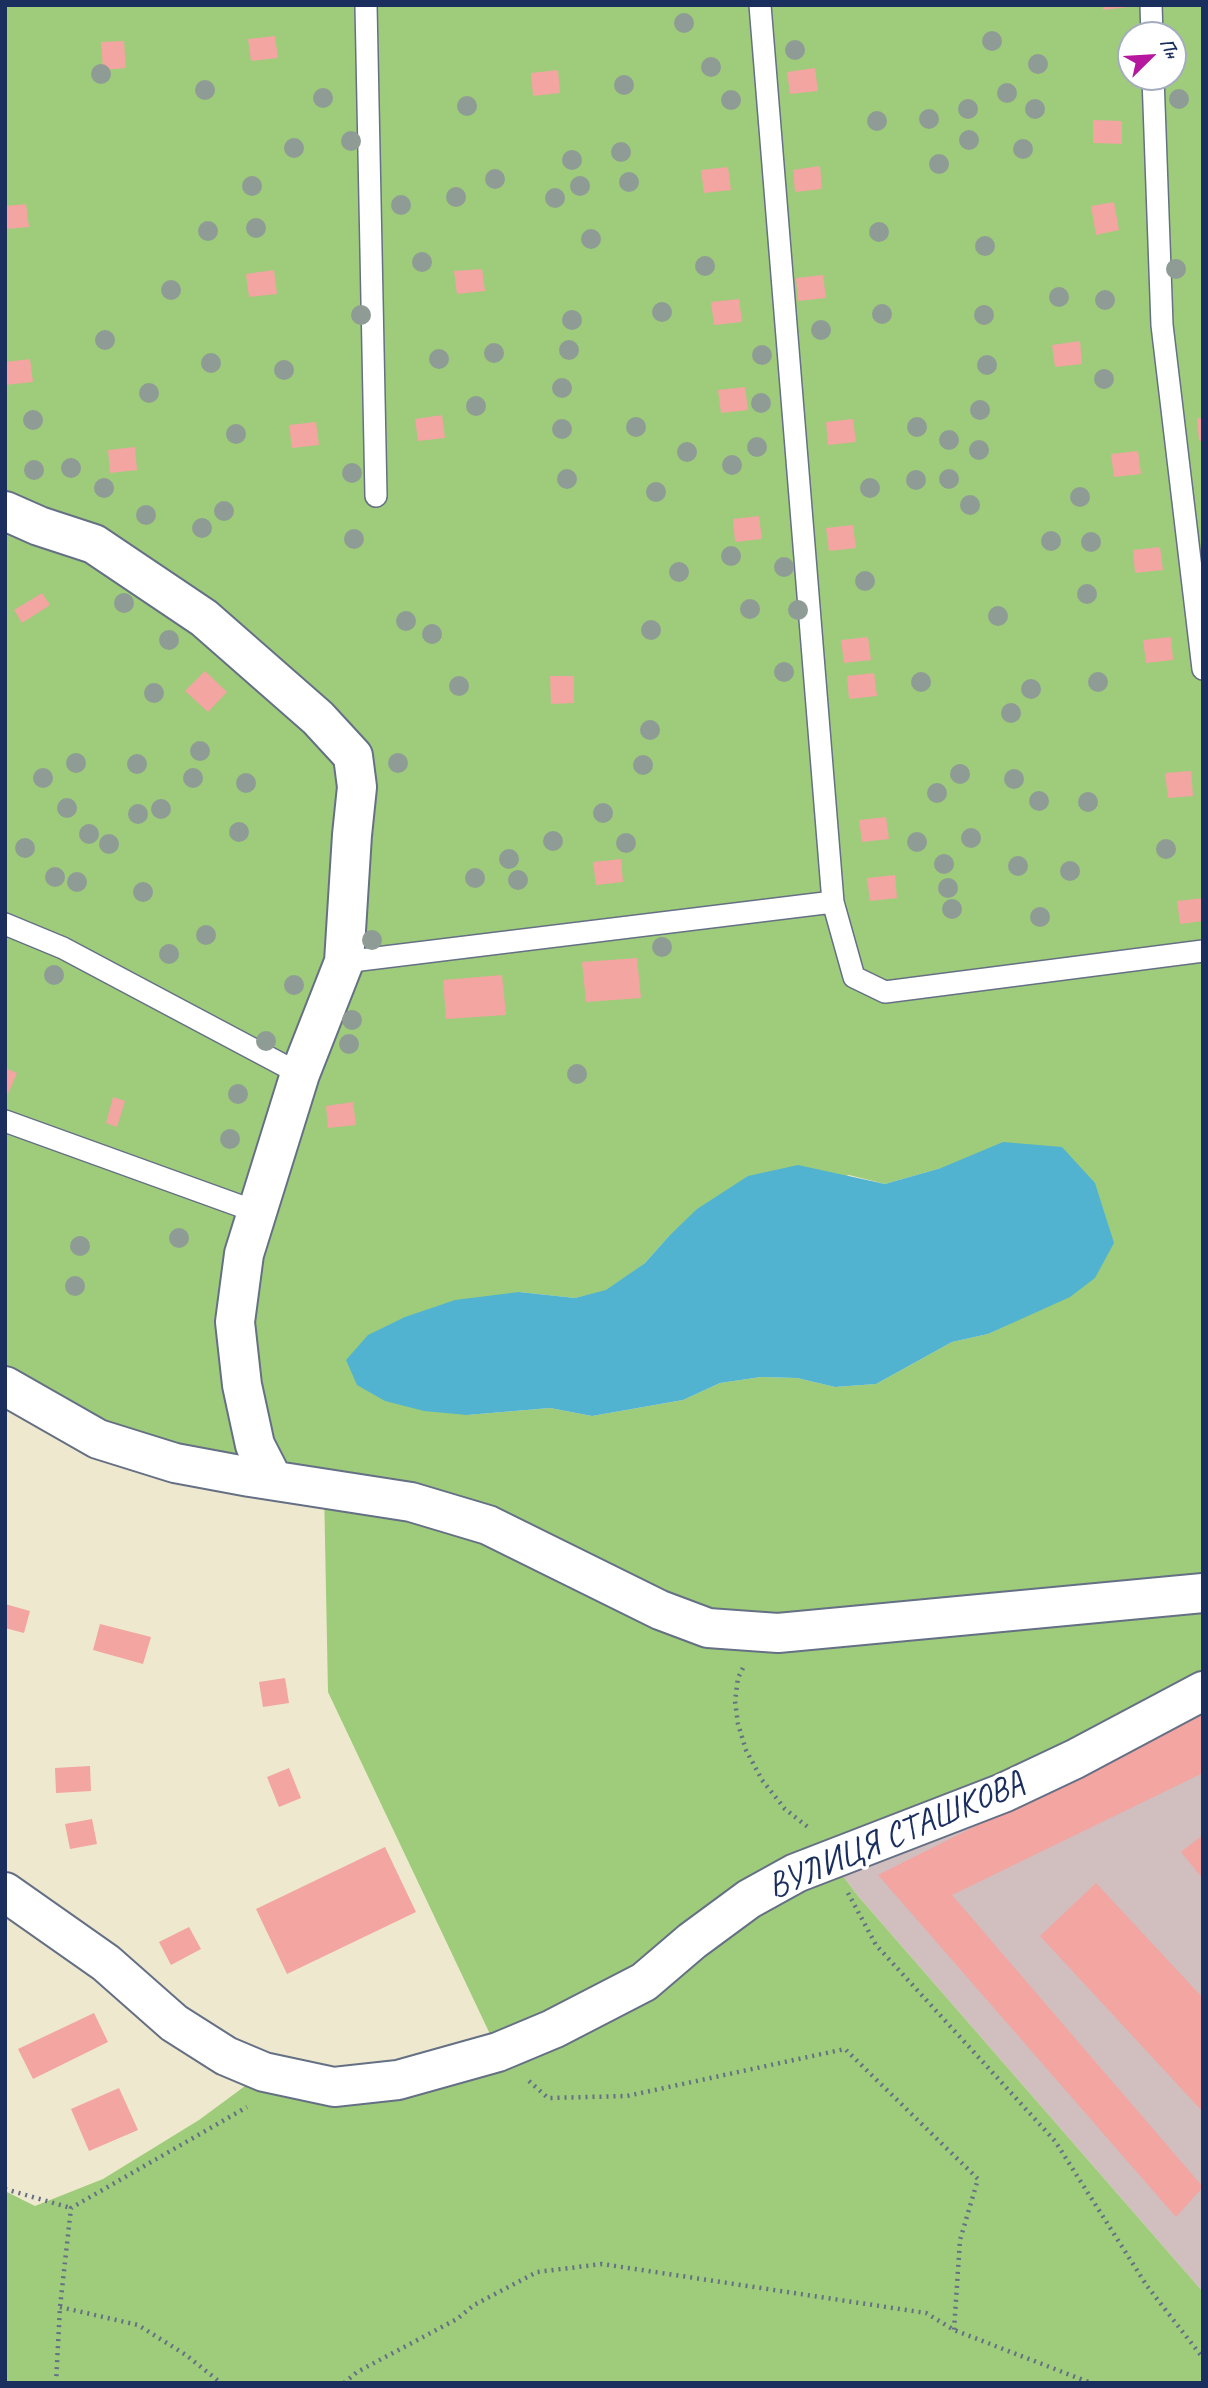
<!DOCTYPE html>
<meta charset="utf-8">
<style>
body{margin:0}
#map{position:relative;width:1208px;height:2388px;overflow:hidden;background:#eee8ce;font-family:Caveat,sans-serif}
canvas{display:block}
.frame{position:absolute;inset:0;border:7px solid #1b2f5e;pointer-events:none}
.north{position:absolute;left:1117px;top:21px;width:70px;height:70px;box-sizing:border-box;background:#fff;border:2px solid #a4acbf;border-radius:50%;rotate:66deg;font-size:19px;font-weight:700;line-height:28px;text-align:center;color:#1b2f5e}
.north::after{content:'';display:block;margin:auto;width:24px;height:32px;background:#b5179e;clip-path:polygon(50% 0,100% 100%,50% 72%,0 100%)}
</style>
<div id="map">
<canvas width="1208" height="2388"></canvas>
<div class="frame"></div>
<div class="north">Пн</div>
</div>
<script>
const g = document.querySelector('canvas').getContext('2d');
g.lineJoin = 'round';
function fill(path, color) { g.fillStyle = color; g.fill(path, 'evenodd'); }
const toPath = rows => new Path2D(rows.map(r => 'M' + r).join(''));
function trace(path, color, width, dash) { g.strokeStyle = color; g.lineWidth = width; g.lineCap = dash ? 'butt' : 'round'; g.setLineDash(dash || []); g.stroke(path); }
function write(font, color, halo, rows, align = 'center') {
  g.font = font + ' Caveat,sans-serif'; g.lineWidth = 7; g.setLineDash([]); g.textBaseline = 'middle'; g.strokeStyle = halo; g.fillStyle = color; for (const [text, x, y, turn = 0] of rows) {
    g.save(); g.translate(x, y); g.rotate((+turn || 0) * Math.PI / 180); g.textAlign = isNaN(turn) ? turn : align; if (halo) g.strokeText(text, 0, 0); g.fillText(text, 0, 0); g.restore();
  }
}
const industrial = toPath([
 [1203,1691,1203,2292,858,1896,830,1859]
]);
const green = toPath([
 [5,5,1203,5,1203,1691,830,1859,858,1896,1203,2292,1203,2383,5,2383,5,2191,35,2206,103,2179,199,2120,264,2072,335,2087,498,2051,328,1692,324,1489,250,1477,5,1386],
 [1131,35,1173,35,1173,77,1131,77],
 [941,1168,1026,1316,988,1334,952,1342,876,1384,835,1387,797,1378,761,1377,720,1383,683,1400,592,1416,550,1408,467,1415,519,1292,575,1298,606,1291,645,1263,669,1236,849,1175,885,1184]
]);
const water = toPath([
 [1003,1142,1062,1147,1095,1183,1114,1243,1095,1278,1070,1297,988,1334,952,1342,876,1384,835,1387,797,1378,761,1377,720,1383,683,1400,592,1416,550,1408,467,1415,424,1411,385,1401,357,1385,346,1360,368,1335,405,1317,455,1300,519,1292,575,1298,606,1290,645,1263,669,1236,697,1209,748,1176,798,1165,885,1184,941,1168]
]);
const building = toPath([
 [1103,5,1129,5,1129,7,1103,10],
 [275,36,278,58,251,61,248,39],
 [124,41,126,68,103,70,101,42],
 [815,68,818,91,790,94,787,72],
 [558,70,560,93,533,96,531,73],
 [1093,120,1122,121,1122,144,1093,143],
 [820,166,822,189,795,192,793,170],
 [728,167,731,190,704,193,701,170],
 [1114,202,1119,230,1096,235,1091,206],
 [26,204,29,227,5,229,5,206],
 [482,269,485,291,457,294,454,271],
 [274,270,277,294,249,297,246,274],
 [823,275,826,298,798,301,796,278],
 [739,299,742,322,714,325,711,302],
 [1080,341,1082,364,1055,367,1052,345],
 [30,359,33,382,5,385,5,362],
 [745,387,748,410,721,413,718,390],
 [442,415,445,438,418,441,415,419],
 [1197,418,1203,418,1203,441,1199,441],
 [853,419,856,442,828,445,826,422],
 [316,422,319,445,292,448,289,425],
 [135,447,137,470,110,473,108,450],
 [1138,451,1141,474,1114,477,1111,454],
 [759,516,762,539,735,542,733,519],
 [853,525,856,548,829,551,826,528],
 [1160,547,1163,570,1135,573,1133,550],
 [42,593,50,605,22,623,14,610],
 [868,637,871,660,844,663,841,640],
 [1171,637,1173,660,1146,663,1143,640],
 [205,671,227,692,208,712,185,691],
 [874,673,877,696,849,699,847,676],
 [550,676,574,676,574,703,551,704],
 [1191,771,1193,796,1168,798,1165,773],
 [886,817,889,839,862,842,859,820],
 [621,859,623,882,596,885,593,862],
 [895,875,897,898,870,901,867,878],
 [1203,898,1203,921,1180,924,1177,901],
 [637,958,641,998,586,1002,582,962],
 [502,975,506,1015,446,1019,443,980],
 [5,1068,17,1073,8,1094,5,1093],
 [113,1097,125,1101,117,1127,106,1123],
 [353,1102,356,1125,328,1128,326,1106],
 [5,1604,30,1611,24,1633,5,1628],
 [100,1624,151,1637,143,1664,93,1650],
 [285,1678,289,1703,263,1707,259,1682],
 [1203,1712,1203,1773,952,1895,1203,2187,1176,2217,878,1875],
 [90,1766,91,1791,56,1793,55,1768],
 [289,1768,301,1798,279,1807,267,1777],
 [92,1819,97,1844,70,1849,65,1824],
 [1203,1835,1203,1879,1181,1852],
 [385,1847,416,1912,287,1974,256,1909],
 [1096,1883,1203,1998,1203,2112,1040,1936],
 [189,1927,201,1949,171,1965,159,1942],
 [94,2013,108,2042,33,2079,18,2049],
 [119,2088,138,2130,89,2151,71,2109]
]);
const path = toPath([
 [743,1668,738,1678,735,1701,738,1724,746,1750,762,1780,785,1809,809,1828],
 [848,1893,876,1945,1055,2141,1147,2286,1203,2358],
 [529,2081,548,2098,627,2096,845,2049,978,2179,960,2240,954,2330],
 [5,2189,71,2208],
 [60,2307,138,2325,186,2355,221,2383],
 [56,2383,60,2307,71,2208,247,2107],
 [344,2383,357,2372,457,2319,474,2305,537,2272,602,2264,926,2313,954,2330,1091,2383]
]);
const lane = toPath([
 [366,5,376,496],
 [760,5,833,902,854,977,885,992,1203,951],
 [1151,5,1152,35],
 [1153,77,1162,325,1203,669],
 [5,924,63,948,300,1074],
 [344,962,833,902],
 [5,1121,257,1212]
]);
const street = toPath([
 [5,511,39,526,94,544,204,618,318,718,353,756,357,787,352,835,344,962,300,1074,244,1254,235,1322,242,1385,255,1445,273,1480],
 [5,1386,98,1439,175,1463,250,1477,411,1502,488,1525,660,1610,708,1628,778,1633,1203,1593],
 [5,1892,106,1963,174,2023,226,2056,264,2072,334,2087,398,2080,498,2052,553,2029,644,1982,692,1941,749,1899,796,1873,1003,1793,1075,1759,1203,1691]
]);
const trees = [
 [684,23],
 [992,41],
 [795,50],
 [1038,64],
 [711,67],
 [101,74],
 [624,85],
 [205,90],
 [1007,93],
 [323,98],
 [1179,99],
 [731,100],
 [467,106],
 [968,109],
 [1035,109],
 [929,119],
 [877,121],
 [969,140],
 [351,141],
 [294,148],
 [1023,149],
 [621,152],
 [572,160],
 [939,164],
 [495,179],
 [629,182],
 [252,186],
 [580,186],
 [456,197],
 [555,198],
 [401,205],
 [256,228],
 [208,231],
 [879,232],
 [591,239],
 [985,246],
 [422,262],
 [705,266],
 [1176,269],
 [171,290],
 [1059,297],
 [1105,300],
 [662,312],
 [882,314],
 [361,315],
 [984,315],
 [572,320],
 [821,330],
 [105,340],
 [569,350],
 [494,353],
 [762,355],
 [439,359],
 [211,363],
 [987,365],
 [284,370],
 [1104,379],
 [562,388],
 [149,393],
 [761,403],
 [476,406],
 [980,410],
 [33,420],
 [636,427],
 [917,427],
 [562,429],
 [236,434],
 [949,440],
 [757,447],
 [979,450],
 [687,452],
 [732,465],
 [71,468],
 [34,470],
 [352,473],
 [567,479],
 [949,479],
 [916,480],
 [104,488],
 [870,488],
 [656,492],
 [1080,497],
 [970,505],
 [224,511],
 [146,515],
 [202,528],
 [354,539],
 [1051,541],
 [1091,542],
 [731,556],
 [784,567],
 [679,572],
 [865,581],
 [1087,594],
 [124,603],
 [750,609],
 [798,610],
 [998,616],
 [406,621],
 [651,630],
 [432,634],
 [169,640],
 [784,672],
 [921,682],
 [1098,682],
 [459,686],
 [1031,689],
 [154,693],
 [1011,713],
 [650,730],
 [200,751],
 [76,763],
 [398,763],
 [137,764],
 [643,765],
 [960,774],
 [43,778],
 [193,778],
 [1014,779],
 [246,783],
 [937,793],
 [1039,801],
 [1088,802],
 [67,808],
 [161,809],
 [603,813],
 [138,814],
 [239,832],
 [89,834],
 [971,838],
 [553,841],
 [917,842],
 [626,843],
 [109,844],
 [25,848],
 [1166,849],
 [509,859],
 [944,864],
 [1018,866],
 [1070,871],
 [55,877],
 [475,878],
 [518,880],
 [77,882],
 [948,888],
 [143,892],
 [952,909],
 [1040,917],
 [206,935],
 [372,940],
 [662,947],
 [169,954],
 [54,975],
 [294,985],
 [352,1020],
 [266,1041],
 [349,1044],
 [577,1074],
 [238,1094],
 [230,1139],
 [179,1238],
 [80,1246],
 [75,1286]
];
const streetNames = [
 ["ВУЛИЦЯ СТАШКОВА",896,1836,-23]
];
fill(industrial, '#d1bfbf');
fill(green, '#9ecc7b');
fill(water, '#51b3d0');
fill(building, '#f2a5a1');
trace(lane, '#657085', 24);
trace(street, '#657085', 42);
trace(path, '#657085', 4.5, [2, 5]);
trace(lane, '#fff', 21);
trace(street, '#fff', 38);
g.fillStyle = '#8f9c95';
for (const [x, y] of trees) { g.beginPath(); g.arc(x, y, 10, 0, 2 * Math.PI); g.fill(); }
write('35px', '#1b2f5e', '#fff', streetNames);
</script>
